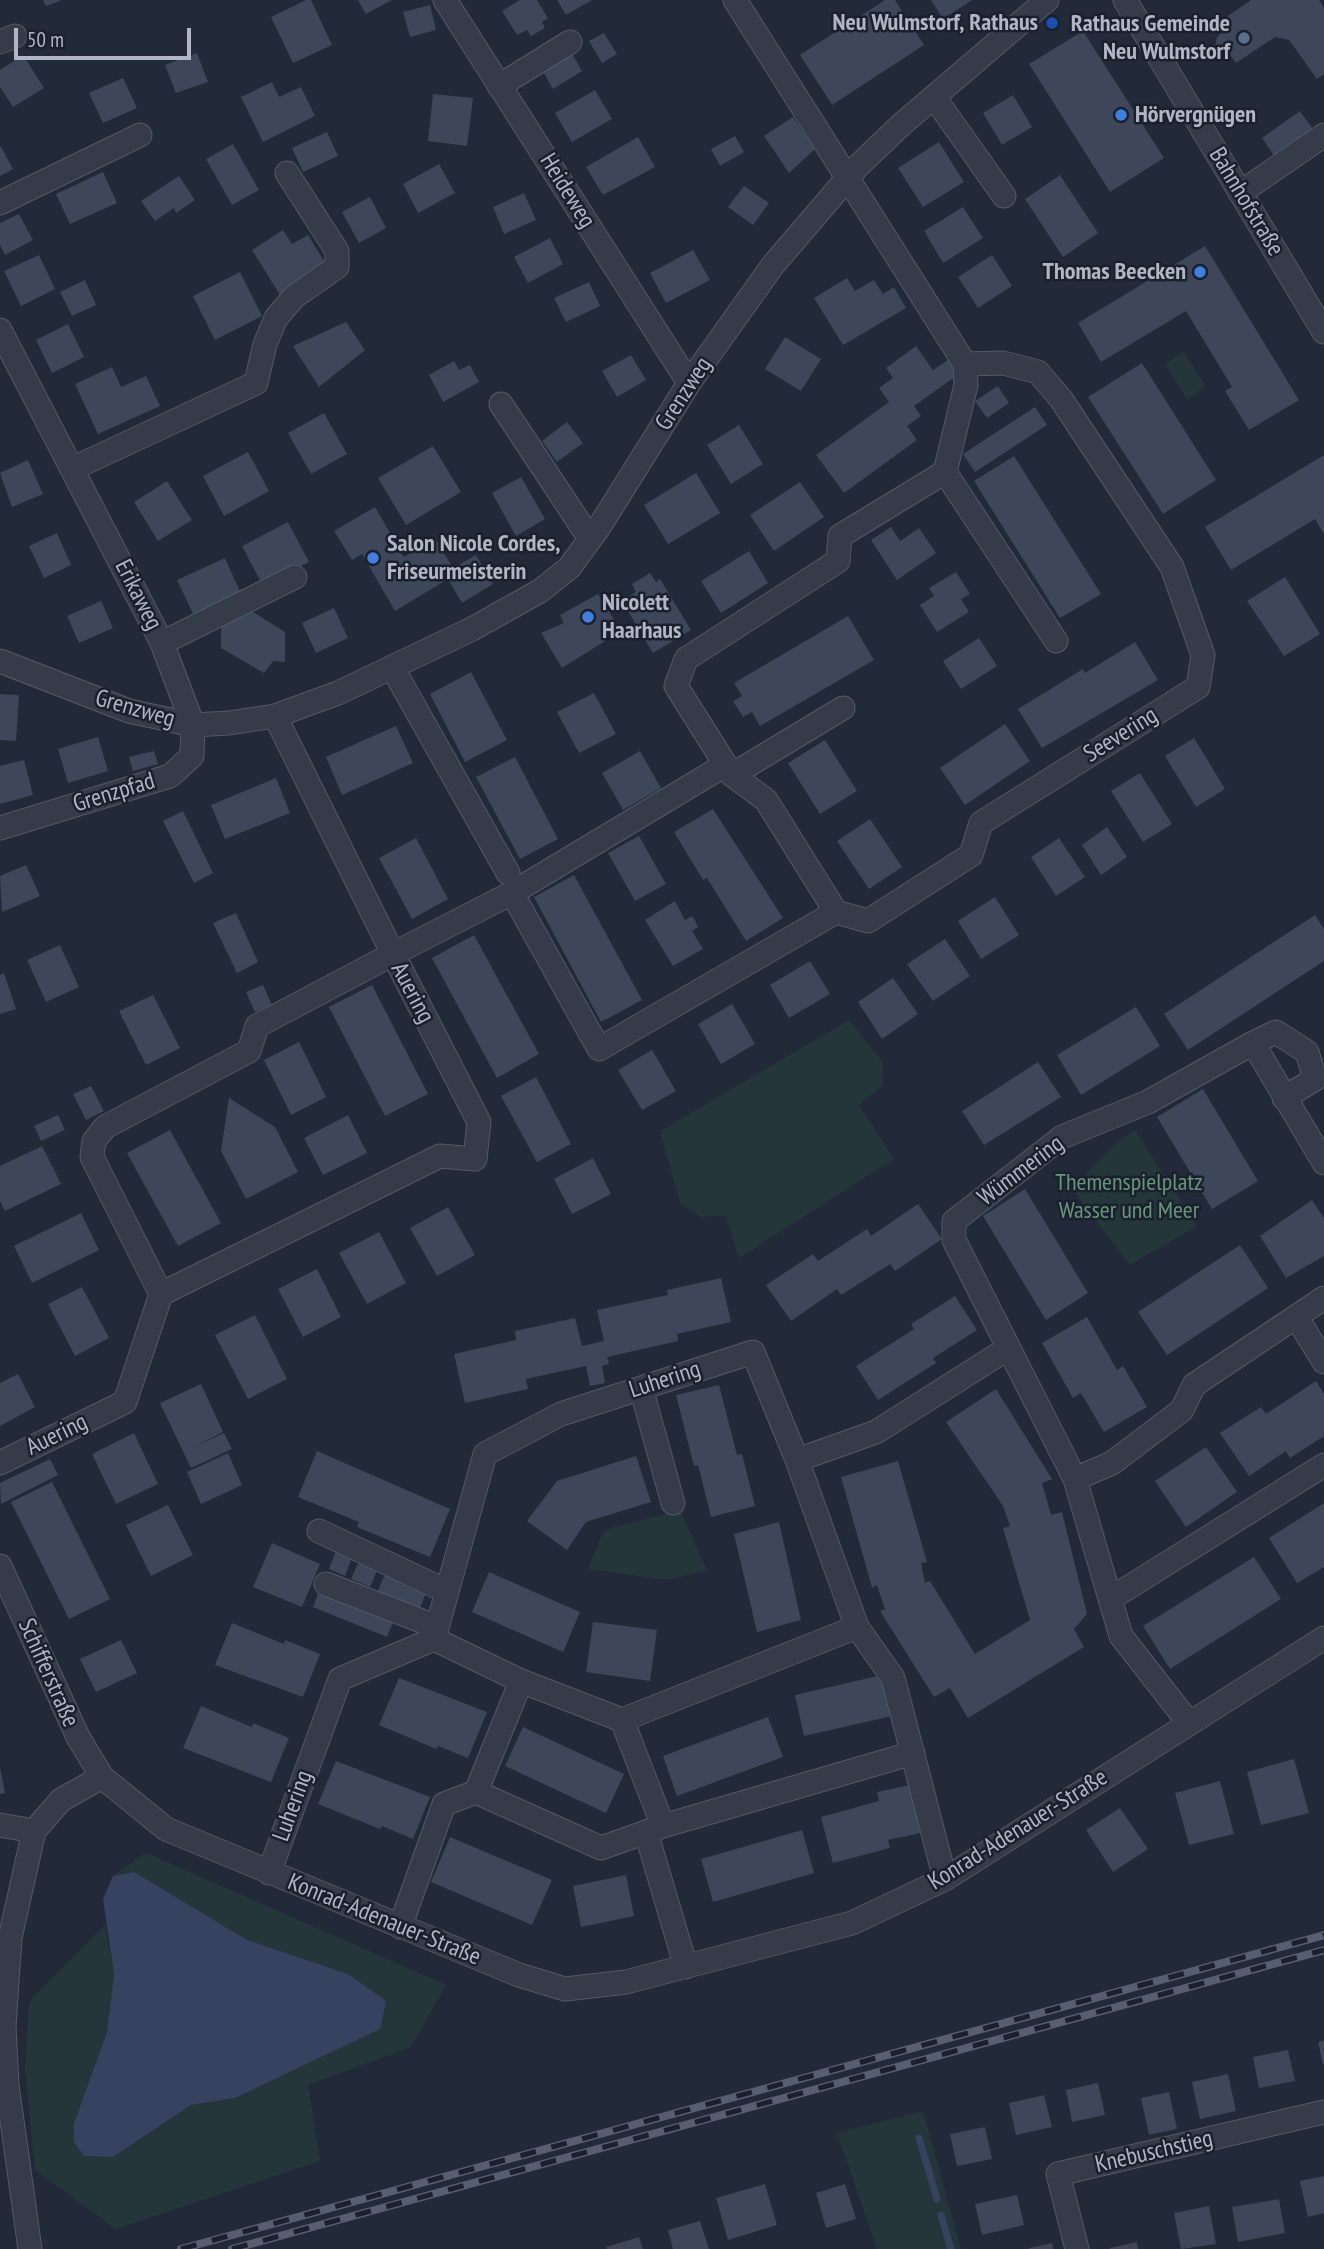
<!DOCTYPE html>
<meta charset="utf-8">
<style>
body{margin:0}
#map{position:relative;width:1324px;height:2249px;overflow:hidden;background:#222939;font-family:"PT Sans Narrow",sans-serif}
canvas{display:block}
.scale{position:absolute;left:14px;top:28px;width:177px;height:32px;box-sizing:border-box;border:4px solid #b0b6c6;border-top:0;padding-left:9px;font-size:21px;line-height:24px;white-space:nowrap;color:#b0b6c6;-webkit-text-stroke:5px #1b202e;paint-order:stroke}
</style>
<div id="map">
<canvas width="1324" height="2249"></canvas>
<div class="scale">50 m</div>
</div>
<script>
const g = document.querySelector('canvas').getContext('2d');
g.lineJoin = 'round';
function fill(path, color) { g.fillStyle = color; g.fill(path, 'evenodd'); }
const toPath = rows => new Path2D(rows.map(r => 'M' + r).join(''));
function trace(path, color, width, dash) { g.strokeStyle = color; g.lineWidth = width; g.lineCap = dash ? 'butt' : 'round'; g.setLineDash(dash || []); g.stroke(path); }
function write(font, color, halo, rows, align = 'center') {
  g.font = font + ' "PT Sans Narrow",sans-serif'; g.lineWidth = 5; g.setLineDash([]); g.textBaseline = 'middle'; g.strokeStyle = halo; g.fillStyle = color; for (const [text, x, y, turn = 0] of rows) {
    g.save(); g.translate(x, y); g.rotate((+turn || 0) * Math.PI / 180); g.textAlign = isNaN(turn) ? turn : align; if (halo) g.strokeText(text, 0, 0); g.fillText(text, 0, 0); g.restore();
  }
}
const green = toPath([
 [1184,352,1206,387,1187,399,1165,364],
 [849,1020,882,1061,884,1085,859,1105,894,1159,739,1258,726,1216,701,1217,680,1203,660,1131],
 [1135,1130,1197,1226,1130,1265,1072,1189,1118,1142],
 [680,1510,707,1571,666,1580,588,1569,604,1530],
 [146,1853,446,1985,411,2047,308,2085,320,2161,116,2229,35,2170,25,2070,29,2002,105,1925,114,1974,107,2032,74,2123,84,2156,113,2157,191,2105,235,2098,379,2029,348,1974,247,1940,134,1872,113,1876],
 [923,2111,961,2249,877,2249,837,2133]
]);
const water = toPath([
 [134,1872,247,1940,348,1974,386,2001,380,2029,235,2098,191,2105,113,2157,84,2156,74,2142,74,2123,107,2032,114,1974,103,1899,113,1876]
]);
const stream = toPath([
 [919,2138,937,2199],
 [941,2215,951,2249]
]);
const building = toPath([
 [43,0,62,0,46,6],
 [306,0,311,0,332,45,293,63,271,17],
 [358,0,392,0,366,14],
 [520,0,537,0,548,18,542,22,545,28,531,36,527,30,517,35,502,11],
 [557,0,592,0,566,15],
 [885,0,895,0,924,45,832,105,800,55],
 [931,0,972,0,943,19],
 [1251,0,1319,0,1324,8,1324,74,1317,79,1289,40,1275,37,1236,63,1226,49,1215,47,1217,37,1224,31,1218,23],
 [430,5,436,30,410,37,403,12],
 [1083,31,1164,158,1110,192,1029,64],
 [604,33,617,54,602,63,589,41],
 [568,47,582,71,553,89,539,64],
 [197,53,208,82,176,93,165,65],
 [23,55,44,88,13,107,0,87,0,70],
 [123,78,137,108,103,123,89,93],
 [272,82,279,97,301,87,315,116,263,142,241,97],
 [595,90,612,119,572,142,555,113],
 [433,94,473,98,467,146,428,141],
 [1013,95,1032,127,1002,145,983,113],
 [1300,111,1314,131,1275,157,1262,138],
 [793,117,815,149,789,173,764,136],
 [327,132,338,156,303,172,292,148],
 [735,136,744,152,720,166,711,149],
 [638,137,655,167,603,195,586,167],
 [939,142,964,182,923,207,898,168],
 [233,144,259,190,232,205,206,159],
 [0,145,13,169,0,176],
 [439,164,455,193,418,213,403,184],
 [103,172,117,203,70,224,56,194],
 [1060,175,1098,233,1063,257,1025,199],
 [179,176,195,200,176,213,174,208,155,221,141,201],
 [744,186,769,203,753,225,728,207],
 [524,193,536,220,504,234,493,207],
 [370,197,386,228,359,243,342,212],
 [963,207,983,238,943,263,924,231],
 [19,214,33,240,5,255,0,245,0,223],
 [283,230,292,244,308,235,327,266,280,295,252,250],
 [550,238,563,264,528,283,514,257],
 [1205,246,1299,400,1249,430,1225,391,1232,387,1186,311,1101,362,1078,323],
 [693,250,710,280,666,303,650,273],
 [39,255,55,289,21,306,4,271],
 [992,255,1012,286,978,308,958,277],
 [240,272,262,316,215,340,193,296],
 [847,278,855,291,874,280,883,294,894,287,906,308,843,345,814,298],
 [85,280,96,305,72,316,60,292],
 [589,282,600,306,566,322,554,298],
 [346,322,365,350,319,387,293,346],
 [68,324,84,357,52,373,36,340],
 [785,337,821,359,801,391,765,369],
 [916,346,933,370,948,360,959,374,914,406,921,416,907,426,917,440,844,493,816,455,889,402,879,388,893,378,886,368],
 [631,355,646,380,617,397,602,371],
 [454,361,459,370,470,365,479,382,443,402,429,375],
 [1142,363,1216,480,1163,514,1088,397],
 [112,367,121,387,146,376,160,406,98,434,75,384],
 [998,386,1009,403,987,418,975,401],
 [1035,407,1047,425,975,472,963,454],
 [324,413,347,454,311,474,288,433],
 [567,422,583,443,557,462,542,441],
 [739,425,763,464,731,484,707,445],
 [433,446,461,492,406,525,378,478],
 [248,452,269,491,224,516,203,476],
 [1324,455,1324,534,1315,519,1231,570,1205,527],
 [1014,456,1101,594,1060,618,974,481],
 [28,460,43,494,12,507,0,473],
 [696,473,720,513,668,544,644,505],
 [521,477,545,519,516,536,492,493],
 [167,481,192,520,158,541,134,502],
 [800,482,824,517,774,551,750,515],
 [375,507,404,557,435,538,453,568,476,555,493,584,462,603,448,579,395,611,362,554,352,560,334,531],
 [288,522,309,562,263,586,242,546],
 [891,527,900,541,919,528,936,553,897,580,871,540],
 [57,533,71,565,44,578,29,546],
 [749,551,768,583,721,613,701,581],
 [225,558,242,596,195,618,177,580],
 [956,572,970,594,961,599,969,612,937,632,920,605,934,596,929,588],
 [650,573,656,582,660,579,691,630,653,653,622,601,636,592,632,584],
 [1285,577,1320,634,1284,656,1247,601],
 [598,594,621,631,562,668,541,633,564,623,560,615],
 [101,601,113,628,79,643,67,616],
 [334,608,348,638,316,653,302,623],
 [253,612,285,632,285,662,273,661,264,673,221,648,221,626],
 [848,616,874,660,760,726,752,712,743,717,733,701,742,696,734,683],
 [979,638,997,666,961,689,943,661],
 [1135,642,1158,680,1042,748,1018,709,1083,669,1085,673],
 [471,672,507,740,465,762,430,694],
 [594,693,616,734,579,753,557,712],
 [0,694,19,695,16,741,0,740],
 [1005,724,1030,761,965,805,940,768],
 [396,726,413,763,342,795,326,757],
 [98,737,108,771,68,783,58,749],
 [1194,738,1225,789,1196,807,1165,756],
 [825,740,857,791,820,814,788,763],
 [154,751,158,764,133,771,129,757],
 [640,751,661,788,623,810,602,773],
 [515,757,558,839,520,859,476,777],
 [24,760,33,795,0,804,0,766],
 [1140,773,1172,824,1143,842,1111,791],
 [276,778,290,813,225,839,211,805],
 [713,809,783,918,746,941,707,878,703,880,674,832],
 [183,811,213,873,194,883,163,821],
 [870,819,902,867,869,889,837,841],
 [1107,827,1127,857,1101,875,1082,845],
 [639,836,666,884,635,901,608,853],
 [416,838,448,899,412,919,379,858],
 [1059,838,1085,877,1056,896,1031,857],
 [26,865,40,896,2,912,0,876],
 [574,875,642,1000,601,1022,534,897],
 [995,897,1019,935,981,959,958,921],
 [675,901,685,920,692,916,695,921,698,927,692,931,703,949,673,966,645,920],
 [236,913,258,962,237,973,213,923],
 [1315,915,1324,929,1324,961,1188,1050,1164,1014],
 [474,935,539,1054,497,1078,432,958],
 [945,939,970,976,933,1001,907,964],
 [60,945,79,987,46,1002,27,960],
 [810,961,830,994,789,1018,770,985],
 [4,973,16,1009,0,1014,0,975],
 [893,978,918,1014,882,1039,858,1002],
 [263,985,272,1005,255,1012,246,992],
 [372,985,428,1094,385,1116,329,1007],
 [153,995,180,1048,146,1065,119,1011],
 [732,1004,755,1044,721,1064,698,1024],
 [1136,1007,1160,1046,1081,1095,1057,1055],
 [299,1042,326,1097,291,1115,264,1060],
 [652,1050,676,1091,642,1110,618,1070],
 [1038,1062,1061,1097,984,1145,962,1111],
 [536,1077,571,1144,537,1162,501,1096],
 [91,1086,104,1111,86,1120,73,1094],
 [1203,1089,1258,1181,1212,1209,1157,1117],
 [229,1098,275,1127,298,1172,246,1199,221,1151],
 [58,1115,65,1130,41,1141,34,1126],
 [348,1115,367,1153,323,1175,304,1138],
 [170,1130,221,1223,178,1246,127,1153],
 [42,1146,61,1184,5,1211,0,1201,0,1166],
 [593,1158,611,1194,572,1214,554,1179],
 [1025,1189,1088,1293,1046,1320,983,1216],
 [1312,1200,1324,1218,1324,1256,1286,1278,1260,1236],
 [918,1204,942,1239,895,1271,890,1264,841,1295,837,1289,791,1321,766,1285,813,1254,818,1261,867,1229,871,1236],
 [448,1207,475,1255,437,1276,410,1228],
 [81,1213,99,1250,32,1283,14,1246],
 [379,1232,406,1283,367,1304,339,1253],
 [1240,1245,1268,1288,1167,1355,1138,1312],
 [317,1269,341,1317,303,1337,278,1289],
 [721,1278,731,1322,677,1334,678,1341,607,1357,609,1364,602,1366,605,1383,590,1386,586,1366,526,1379,528,1389,465,1403,454,1354,516,1340,515,1331,575,1318,582,1346,604,1341,597,1310,668,1295,667,1290],
 [82,1287,109,1338,75,1356,48,1304],
 [955,1296,977,1330,933,1358,936,1363,878,1400,856,1366,914,1329,911,1324],
 [255,1315,287,1379,248,1399,215,1335],
 [1087,1317,1117,1370,1123,1366,1147,1407,1104,1432,1081,1393,1073,1398,1042,1343],
 [18,1374,35,1407,0,1426,0,1383],
 [1316,1381,1324,1394,1324,1436,1290,1458,1286,1451,1249,1476,1220,1433,1261,1407,1266,1414],
 [201,1384,223,1432,192,1448,224,1433,232,1449,191,1468,160,1403],
 [719,1385,737,1455,742,1454,755,1506,711,1517,698,1465,694,1466,676,1395],
 [996,1389,1052,1479,1042,1483,1051,1515,1062,1512,1087,1614,1074,1629,1084,1647,968,1718,950,1688,934,1697,880,1611,885,1609,877,1585,872,1588,841,1477,898,1461,927,1562,921,1563,925,1583,930,1581,975,1654,1030,1620,1003,1528,1010,1526,1003,1506,946,1422],
 [134,1433,158,1484,116,1504,92,1454],
 [1206,1447,1237,1492,1186,1527,1155,1481],
 [317,1451,450,1509,430,1557,357,1527,359,1522,298,1497],
 [228,1453,242,1485,201,1504,187,1472],
 [636,1456,651,1502,586,1522,567,1550,527,1521,557,1481],
 [50,1459,58,1475,1,1504,0,1483],
 [52,1482,110,1599,69,1619,11,1502],
 [1324,1503,1324,1567,1297,1583,1269,1538],
 [168,1505,193,1555,151,1576,126,1525],
 [779,1522,801,1620,757,1632,734,1534],
 [272,1543,320,1564,302,1607,253,1587],
 [336,1551,352,1557,345,1576,329,1569],
 [1254,1557,1281,1599,1170,1669,1143,1626],
 [358,1563,377,1571,370,1587,351,1579],
 [386,1571,428,1588,420,1608,378,1591],
 [489,1572,580,1612,563,1652,472,1612],
 [319,1591,393,1622,387,1637,313,1607],
 [593,1622,657,1630,650,1681,586,1672],
 [232,1623,284,1644,285,1640,320,1654,303,1697,215,1665],
 [121,1640,137,1673,96,1692,80,1659],
 [882,1675,892,1716,804,1736,795,1695],
 [399,1678,487,1712,468,1758,438,1746,436,1749,379,1725],
 [201,1706,252,1727,253,1723,289,1738,271,1782,183,1748],
 [768,1717,783,1757,677,1796,663,1756],
 [523,1727,624,1774,606,1813,505,1766],
 [1294,1759,1309,1813,1261,1825,1247,1772],
 [336,1761,430,1797,413,1839,382,1826,380,1829,318,1804],
 [0,1767,5,1793,0,1794],
 [1220,1781,1234,1834,1189,1845,1175,1793],
 [910,1785,921,1833,888,1840,890,1848,833,1863,821,1817,879,1801,877,1792],
 [1120,1808,1148,1849,1113,1872,1086,1830],
 [802,1830,814,1873,713,1902,701,1859],
 [450,1837,552,1880,532,1925,431,1882],
 [626,1875,634,1916,581,1927,573,1886],
 [1324,2040,1324,2064,1323,2064,1318,2042],
 [1288,2050,1295,2081,1259,2088,1253,2057],
 [1228,2074,1236,2111,1200,2119,1192,2082],
 [1098,2083,1105,2115,1072,2122,1066,2090],
 [1169,2092,1177,2129,1149,2135,1141,2098],
 [1044,2095,1052,2127,1016,2135,1009,2103],
 [985,2127,992,2159,957,2166,950,2134],
 [1324,2176,1324,2213,1308,2217,1300,2181],
 [765,2184,777,2225,728,2240,716,2198],
 [845,2184,856,2219,826,2228,816,2193],
 [1017,2195,1024,2225,982,2235,975,2204],
 [1279,2199,1285,2233,1238,2242,1232,2207],
 [1209,2206,1216,2244,1181,2249,1174,2213],
 [700,2221,709,2249,673,2249,668,2230],
 [639,2237,643,2249,607,2249,606,2247],
 [1137,2242,1138,2249,1110,2249,1110,2248],
 [1052,2243,1053,2249,1029,2249,1029,2248]
]);
const minor = toPath([
 [445,0,689,383],
 [735,0,965,364,966,385,945,472,840,536,838,561,686,659,676,686,732,775,766,800,836,912,868,921,971,855,981,823,1198,687,1203,655,1172,567,1061,399,1038,372,1003,363,965,364],
 [1125,0,1324,332],
 [0,42,15,36],
 [499,86,570,42],
 [934,97,1004,196],
 [1240,193,1324,135],
 [0,203,140,135],
 [0,330,162,643,193,725,192,756,170,776,0,828],
 [501,404,590,539],
 [74,468,256,383,265,344,276,318,294,297,337,267,337,251,287,173],
 [945,472,1056,641],
 [162,643,295,577],
 [0,661,129,711,193,725,229,723,275,716,338,693,472,629,540,591,569,568,599,527,689,383,773,265,857,167,902,124,1047,0],
 [392,667,508,873],
 [275,716,387,942],
 [732,775,843,708],
 [512,893,599,1049,836,912],
 [393,954,512,893,725,765],
 [1253,1043,1276,1032,1307,1052,1315,1079,1284,1098],
 [1297,1318,1324,1362],
 [641,1388,673,1503],
 [797,1460,876,1432,1007,1349],
 [0,1463,125,1402,161,1294,92,1157,94,1141,105,1127,249,1051,257,1026,393,954,479,1122,475,1159,440,1156,161,1294],
 [1075,1479,1112,1463,1182,1410,1194,1385,1324,1298],
 [319,1531,446,1591],
 [0,1566,78,1737,102,1777,166,1829,519,1975,565,1989,626,1982,852,1923,945,1879,1324,1638],
 [326,1584,437,1627],
 [1110,1599,1324,1465],
 [434,1639,521,1681,622,1720,857,1627],
 [521,1681,476,1792,601,1848,663,1826,622,1720],
 [1189,1723,1121,1636,1075,1479,954,1240,954,1221,1062,1137,1148,1102,1253,1043,1324,1163],
 [0,1825,34,1831],
 [663,1826,913,1753],
 [646,1832,686,1967],
 [269,1873,340,1679,434,1639,485,1454,561,1414,753,1352,797,1460,857,1627,893,1678,945,1879],
 [400,1927,444,1804,476,1792],
 [30,2249,7,2085,4,2026,10,1938,34,1831,61,1800,102,1777],
 [1077,2249,1058,2174,1324,2112]
]);
const rail = toPath([
 [181,2249,1324,1935],
 [232,2249,1324,1950]
]);
const markers = [
 [1052,23,7,"#1a4fb4"],
 [1244,38,7,"#5c6f8a"],
 [1121,115,7,"#3f7fe0"],
 [1200,272,7,"#3f7fe0"],
 [373,558,7,"#3f7fe0"],
 [588,617,7,"#3f7fe0"]
];
const poiNames = [
 ["Neu Wulmstorf, Rathaus",1038,23],
 ["Rathaus Gemeinde",1230,24],
 ["Neu Wulmstorf",1230,52],
 ["Hörvergnügen",1135,115,"left"],
 ["Thomas Beecken",1186,272],
 ["Salon Nicole Cordes,",387,544,"left"],
 ["Friseurmeisterin",387,572,"left"],
 ["Nicolett",602,603,"left"],
 ["Haarhaus",602,631,"left"]
];
const streetNames = [
 ["Heideweg",567,191,58],
 ["Bahnhofstraße",1246,202,59],
 ["Grenzweg",684,394,-57],
 ["Erikaweg",138,595,63],
 ["Grenzweg",135,709,16],
 ["Seevering",1121,735,-32],
 ["Grenzpfad",114,793,-17],
 ["Auering",412,993,62],
 ["Wümmering",1021,1171,-37],
 ["Luhering",665,1380,-18],
 ["Auering",57,1435,-26],
 ["Schifferstraße",48,1673,66],
 ["Luhering",293,1806,-70],
 ["Konrad-Adenauer-Straße",1018,1830,-32],
 ["Konrad-Adenauer-Straße",384,1920,22],
 ["Knebuschstieg",1154,2152,-13]
];
const parkNames = [
 ["Themenspielplatz",1129,1183],
 ["Wasser und Meer",1129,1211]
];
fill(green, '#25363b');
fill(water, '#364260');
trace(stream, '#364260', 7);
fill(building, '#3e4659');
trace(minor, '#535967', 25);
trace(minor, '#353b49', 23);
trace(rail, '#575e70', 8);
trace(rail, '#1b202e', 5, [16]);
for (const [x, y, r, color] of markers) { const dot = new Path2D(); dot.arc(x, y, r, 0, 2 * Math.PI); g.fillStyle = color; g.fill(dot); trace(dot, '#1b202e', 2.5); }
write('bold 24px', '#b0b6c6', '#1b202e', poiNames, 'right');
write('24px', '#b0b6c6', '#1b202e', streetNames);
write('24px', '#689679', '#1b202e', parkNames);
</script>
